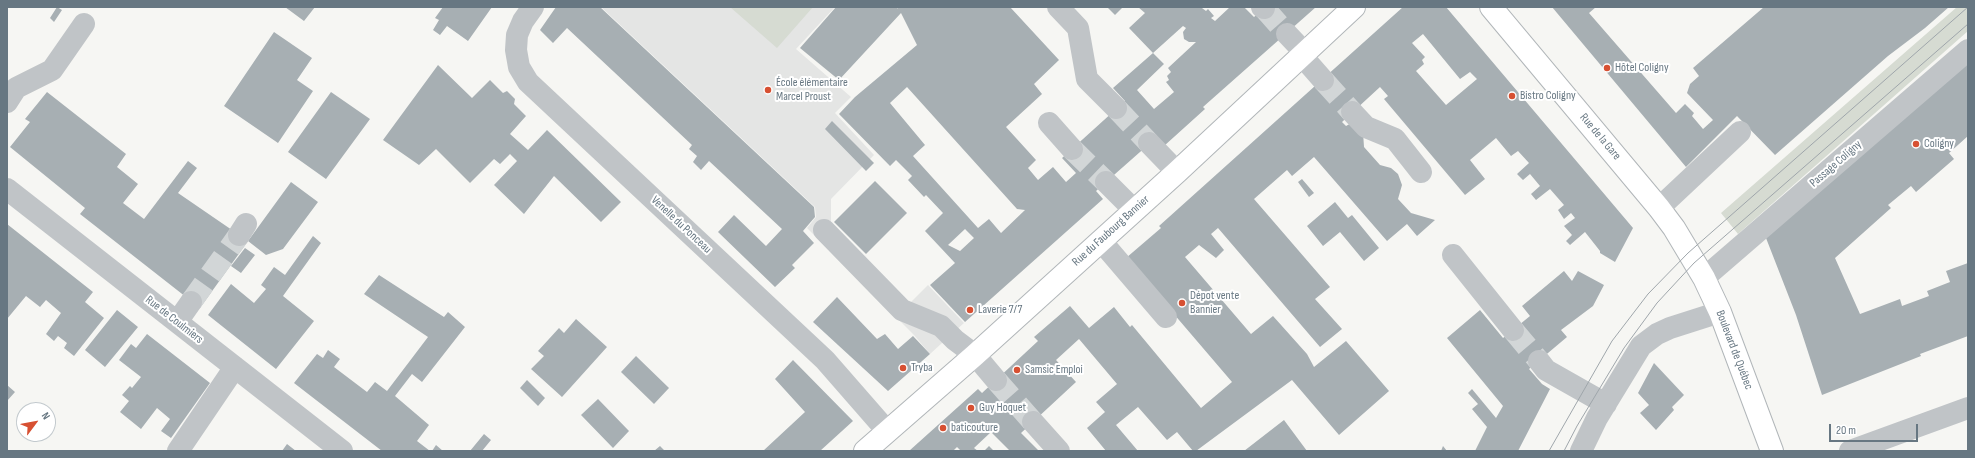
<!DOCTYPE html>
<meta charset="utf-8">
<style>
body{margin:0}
#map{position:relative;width:1975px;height:458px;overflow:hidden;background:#f6f6f3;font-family:"Sofia Sans Condensed",sans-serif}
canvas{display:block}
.frame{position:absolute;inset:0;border:8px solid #677782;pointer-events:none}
.north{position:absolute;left:16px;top:402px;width:40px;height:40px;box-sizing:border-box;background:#fff;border:1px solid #c2c9cd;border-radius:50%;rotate:58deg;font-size:11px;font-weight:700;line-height:16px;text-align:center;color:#677782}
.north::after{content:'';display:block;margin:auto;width:14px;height:18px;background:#d75032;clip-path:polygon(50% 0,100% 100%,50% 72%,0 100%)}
.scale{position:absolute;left:1829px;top:424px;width:89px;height:18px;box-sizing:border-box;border:2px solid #677782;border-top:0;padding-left:5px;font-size:12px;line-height:14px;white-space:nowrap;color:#677782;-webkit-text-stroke:3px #fff;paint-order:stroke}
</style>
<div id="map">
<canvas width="1975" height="458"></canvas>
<div class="frame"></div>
<div class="north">N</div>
<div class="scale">20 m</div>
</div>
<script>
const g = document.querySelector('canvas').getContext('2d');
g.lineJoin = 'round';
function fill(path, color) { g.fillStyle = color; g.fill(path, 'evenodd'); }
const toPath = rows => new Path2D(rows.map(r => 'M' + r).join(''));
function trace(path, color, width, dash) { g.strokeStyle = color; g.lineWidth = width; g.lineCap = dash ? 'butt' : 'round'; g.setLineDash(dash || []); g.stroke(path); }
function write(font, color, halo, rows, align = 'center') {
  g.font = font + ' "Sofia Sans Condensed",sans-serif'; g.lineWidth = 4; g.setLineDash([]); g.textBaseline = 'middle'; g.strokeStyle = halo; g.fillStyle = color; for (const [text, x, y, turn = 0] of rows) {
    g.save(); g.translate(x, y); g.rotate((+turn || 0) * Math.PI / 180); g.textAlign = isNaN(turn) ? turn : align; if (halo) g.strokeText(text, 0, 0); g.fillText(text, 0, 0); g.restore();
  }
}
const built = toPath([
 [601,7,835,7,796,49,851,97,835,113,874,155,831,199,831,224,908,305,928,285,964,323,930,354,914,335,807,228,816,217,815,207]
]);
const green = toPath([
 [730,7,813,7,777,48],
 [1957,7,1968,7,1968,31,1738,234,1721,213]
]);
const building = toPath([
 [57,7,62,10,54,22,50,18],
 [285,7,315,7,304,21],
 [443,7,492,7,468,41,447,26,440,35,433,30,439,20,435,18],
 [556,7,600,7,814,207,815,217,803,231,814,243,792,265,795,268,775,287,718,232,734,215,766,246,782,229,709,161,701,170,693,162,697,156,689,149,692,145,567,28,553,43,540,30],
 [836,7,896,7,898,9,897,7,1010,7,1059,60,1034,84,1042,94,1006,127,1036,160,1028,168,1038,180,1053,167,1066,182,1076,173,1062,158,1125,101,1113,88,1153,53,1164,64,1137,90,1154,109,1174,92,1166,82,1169,80,1167,76,1171,72,1168,68,1196,42,1189,42,1184,39,1183,32,1186,28,1183,26,1153,53,1129,28,1145,13,1138,7,1203,7,1202,8,1206,11,1208,9,1214,16,1211,18,1215,21,1230,7,1244,7,1254,17,1265,7,1316,7,1203,107,1205,109,1164,146,1157,137,1106,182,1096,191,1103,199,965,322,930,285,955,263,925,231,943,213,926,195,924,197,908,180,912,176,896,160,890,166,839,114,855,97,917,45,901,13,839,80,800,48],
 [907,87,1017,209,1025,210,1001,233,989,219,978,228,913,156,925,145,890,103],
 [965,229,974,238,960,251,948,245],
 [1107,7,1123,7,1115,15],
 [1403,7,1446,7,1633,228,1615,262,1600,253,1600,251,1585,232,1570,245,1566,241,1572,235,1564,226,1575,218,1571,213,1564,219,1558,210,1564,205,1550,189,1536,200,1531,194,1540,186,1530,174,1523,180,1517,174,1529,163,1518,151,1511,156,1496,138,1470,160,1485,179,1465,195,1384,99,1388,96,1380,87,1342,122,1346,126,1355,121,1363,132,1364,147,1380,165,1391,168,1398,174,1402,185,1398,199,1411,213,1435,220,1417,236,1407,224,1387,241,1314,157,1292,176,1287,170,1254,199,1330,287,1315,299,1342,329,1320,347,1218,228,1211,234,1224,250,1216,258,1199,245,1185,257,1251,334,1273,316,1307,354,1314,367,1346,341,1389,391,1339,435,1292,380,1196,451,1193,451,1177,432,1167,440,1138,407,1116,425,1138,451,1106,451,1087,428,1105,412,1096,402,1117,384,1079,339,1056,360,1076,382,1021,433,1039,451,1010,451,991,432,974,448,978,451,961,451,957,447,953,451,909,451,978,389,982,393,1038,341,1034,337,1070,306,1089,328,1114,307,1130,327,1132,325,1201,408,1232,382,1126,258,1161,228,1159,226],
 [1423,34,1460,79,1470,72,1477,79,1446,105,1416,71,1424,64,1422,60,1425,57,1412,43],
 [1552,7,1596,7,1589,13,1676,113,1685,104,1694,113,1692,116,1703,129,1713,120,1687,93,1690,84,1699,76,1693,68,1764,7,1949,7,1925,28,1888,56,1775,155,1737,116,1686,167],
 [274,32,312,58,297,80,313,91,278,143,224,106],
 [1968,61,1968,136,1949,153,1954,159,1916,192,1911,186,1888,205,1891,208,1835,258,1860,314,1900,299,1902,306,1929,296,1927,291,1950,282,1946,271,1968,263,1968,336,1920,354,1921,356,1822,395,1796,315,1766,238],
 [438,65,472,98,490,80,503,93,507,91,515,99,514,104,526,116,510,134,528,150,547,130,621,202,601,222,554,176,524,214,494,185,517,161,510,154,500,164,494,159,470,183,436,149,419,165,383,140],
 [47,92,126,154,117,167,138,184,123,203,144,219,188,161,197,168,178,193,248,241,291,182,318,202,283,249,266,255,248,241,200,308,80,214,85,208,10,147,30,122,25,119],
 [331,92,370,119,326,179,288,152],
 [832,121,874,163,866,171,825,129],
 [1302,179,1314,193,1309,197,1298,182],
 [875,181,907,213,866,254,834,222],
 [1335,202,1348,218,1352,215,1379,248,1364,261,1340,232,1323,246,1307,226],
 [7,224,93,292,85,302,104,318,74,356,64,348,67,343,58,336,54,341,46,334,61,313,46,300,40,307,26,296,7,319],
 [313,236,321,243,283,296,314,321,276,369,208,315,231,284,254,303,266,289,261,285,274,267,285,275],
 [245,248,255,255,241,273,231,266],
 [1564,271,1572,281,1578,271,1604,285,1593,306,1561,330,1567,337,1529,369,1542,384,1550,389,1518,451,1475,451,1487,427,1472,409,1478,404,1468,393,1472,389,1496,418,1503,406,1447,338,1480,310,1503,338,1530,316,1522,306],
 [379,275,444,317,448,312,465,327,422,382,412,374,395,396,429,425,417,441,430,451,382,451,294,383,317,354,323,358,328,350,340,359,334,367,367,392,375,382,387,391,428,337,364,294],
 [837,297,877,339,885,334,898,349,913,336,930,354,888,391,813,322],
 [117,310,138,327,105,367,85,350],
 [576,319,607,347,562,397,531,369,544,356,538,351,559,328,564,333],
 [147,334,210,383,171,438,161,431,170,419,157,408,141,429,120,412,129,401,122,395,130,386,132,388,141,377,119,360,131,344,136,348],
 [636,356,669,388,654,404,621,372],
 [793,360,853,421,820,451,763,451,805,412,775,379],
 [1654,363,1684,395,1672,407,1674,410,1656,430,1640,413,1649,405,1638,393],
 [527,380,545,398,538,406,520,388],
 [7,385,15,392,7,401],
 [598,399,629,431,613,448,581,415],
 [1284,420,1307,451,1244,451],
 [484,434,491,440,482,451,470,451],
 [287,444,296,451,282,451],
 [436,445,443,451,432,451],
 [660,446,665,451,654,451],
 [989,446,994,451,984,451],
 [1443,446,1447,451,1441,451]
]);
const minorTunnel = toPath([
 [1264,8,1287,34],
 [1323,80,1352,112],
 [1116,108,1149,143],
 [1072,149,1106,182],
 [191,302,239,235],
 [1513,330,1539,361],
 [996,380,1033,422]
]);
const minor = toPath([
 [533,7,523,21,517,35,516,50,519,67,528,82,825,360,887,431],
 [1058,7,1078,28,1087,79,1116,108],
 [1262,7,1264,8],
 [1287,34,1305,53],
 [1302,56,1323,80],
 [7,102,16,88,52,70,84,24],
 [1352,112,1366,127,1395,139,1421,172],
 [1049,123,1072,149],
 [1149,143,1177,172],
 [1106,182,1134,210],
 [7,189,342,451],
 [1659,208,1740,132],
 [824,230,902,310,941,326,955,340,975,355,996,380],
 [239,235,246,224],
 [1101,241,1166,317],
 [1453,255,1513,330],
 [1704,278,1968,50],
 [177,322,191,302],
 [1539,361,1546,370,1606,404],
 [1033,422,1059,451],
 [178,451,235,367],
 [1581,451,1597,418,1641,346,1657,334,1670,328,1720,312],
 [1850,451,1968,408]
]);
const major = toPath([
 [1491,7,1659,208,1674,228,1704,278,1720,312,1772,451],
 [865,451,975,355,1177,172,1354,7]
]);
const tram = toPath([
 [1549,451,1612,341,1648,294,1688,253,1968,7],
 [1564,451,1577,426,1624,348,1657,303,1694,263,1968,24]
]);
const markers = [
 [1607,68,4,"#d75032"],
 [768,90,4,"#d75032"],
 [1512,96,4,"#d75032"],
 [1916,144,4,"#d75032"],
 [1182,303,4,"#d75032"],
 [970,310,4,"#d75032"],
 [903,368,4,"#d75032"],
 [1017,370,4,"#d75032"],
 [971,408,4,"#d75032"],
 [943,428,4,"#d75032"]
];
const poiNames = [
 ["Hôtel Coligny",1615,68],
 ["École élémentaire",776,83],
 ["Marcel Proust",776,97],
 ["Bistro Coligny",1520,96],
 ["Coligny",1924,144],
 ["Dépot vente",1190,296],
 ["Bannier",1190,310],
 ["Laverie 7/7",978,310],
 ["Tryba",911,368],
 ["Samsic Emploi",1025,370],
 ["Guy Hoquet",979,408],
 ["baticouture",951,428]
];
const streetNames = [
 ["Rue de la Gare",1600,137,50],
 ["Passage Coligny",1836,164,-41],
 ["Venelle du Ponceau",681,225,43],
 ["Rue du Faubourg Bannier",1111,231,-42],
 ["Rue de Coulmiers",174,320,38],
 ["Boulevard de Québec",1734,350,69]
];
fill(built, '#e4e5e4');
fill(green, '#d6dbd2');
fill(building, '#a7afb3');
trace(minorTunnel, '#d2d6d7', 22, [22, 11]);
trace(major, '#b1b6b9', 24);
trace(minor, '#c0c4c7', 22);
trace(major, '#fff', 22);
trace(tram, '#9fa6ab', 1);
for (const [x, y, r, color] of markers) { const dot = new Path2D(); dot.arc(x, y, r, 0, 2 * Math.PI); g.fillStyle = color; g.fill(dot); trace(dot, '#fff', 1.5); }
write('12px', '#677782', '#fff', poiNames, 'left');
write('12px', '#677782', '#fff', streetNames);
</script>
